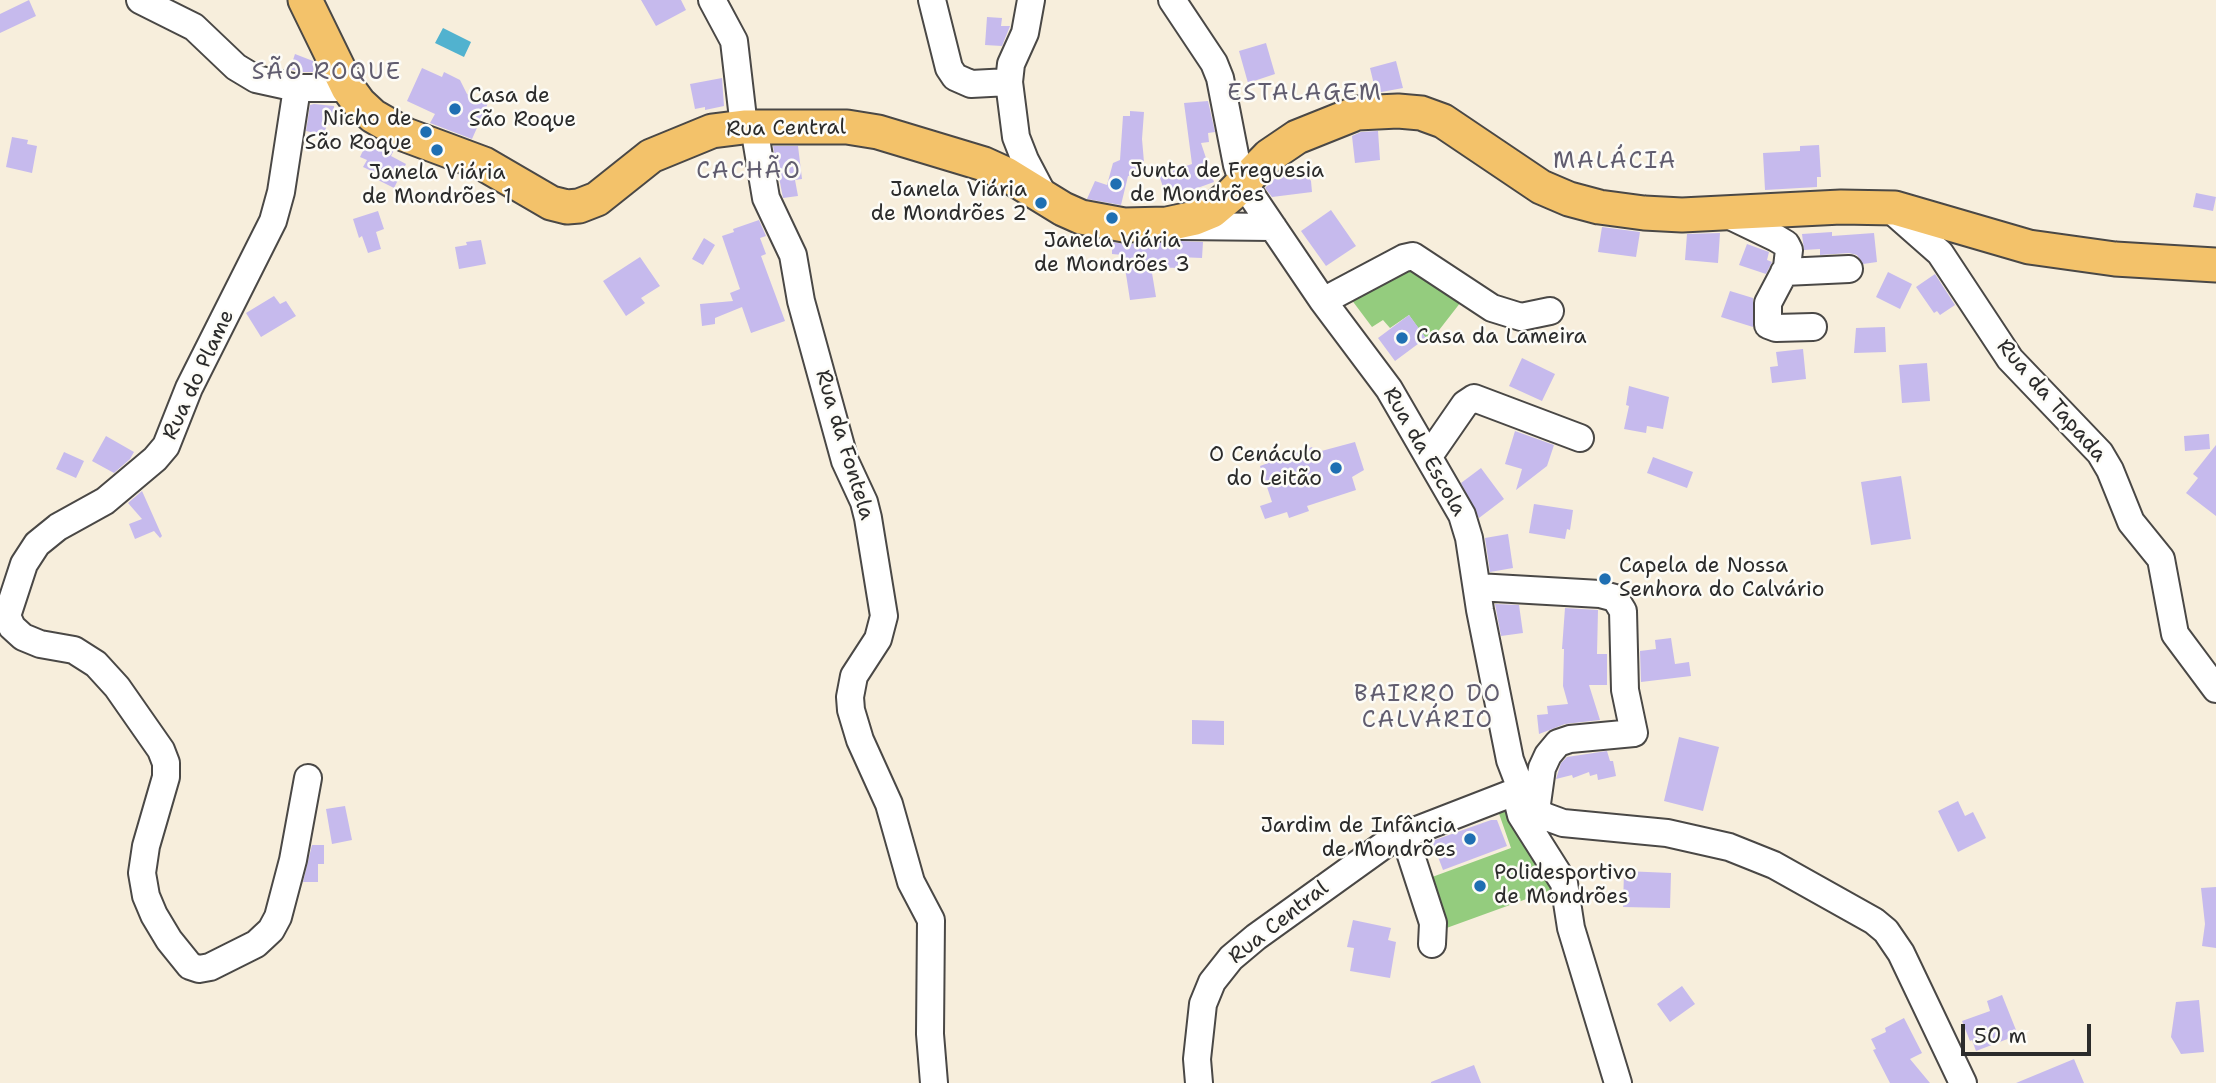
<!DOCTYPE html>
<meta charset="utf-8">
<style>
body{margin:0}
#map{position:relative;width:2216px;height:1083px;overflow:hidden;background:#f7eedc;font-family:"Shantell Sans",sans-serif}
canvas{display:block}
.scale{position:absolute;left:1961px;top:1024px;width:130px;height:32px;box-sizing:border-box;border:4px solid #2b2b2b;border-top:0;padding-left:9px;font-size:21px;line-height:24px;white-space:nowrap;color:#2b2b2b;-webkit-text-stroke:5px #fdfcf7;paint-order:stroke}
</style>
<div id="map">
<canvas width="2216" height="1083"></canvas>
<div class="scale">50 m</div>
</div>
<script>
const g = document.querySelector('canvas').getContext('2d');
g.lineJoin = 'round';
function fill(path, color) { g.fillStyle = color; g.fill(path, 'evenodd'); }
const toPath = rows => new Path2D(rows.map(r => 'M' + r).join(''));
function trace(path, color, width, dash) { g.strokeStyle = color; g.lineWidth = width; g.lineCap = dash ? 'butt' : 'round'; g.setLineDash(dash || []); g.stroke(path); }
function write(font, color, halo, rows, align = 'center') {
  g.font = font + ' "Shantell Sans",sans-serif'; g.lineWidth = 5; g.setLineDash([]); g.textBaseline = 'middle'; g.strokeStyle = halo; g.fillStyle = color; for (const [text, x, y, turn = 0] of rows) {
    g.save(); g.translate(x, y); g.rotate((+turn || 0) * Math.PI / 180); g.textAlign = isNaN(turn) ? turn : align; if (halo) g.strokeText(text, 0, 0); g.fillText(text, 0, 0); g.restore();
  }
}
const green = toPath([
 [1410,261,1464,298,1429,343,1409,315,1390,328,1383,320,1372,327,1348,295],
 [1504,801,1554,889,1441,930,1424,880,1511,848,1496,805]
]);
const water = toPath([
 [443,28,471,42,464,57,435,43]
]);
const building = toPath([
 [29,0,36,16,0,33,0,14],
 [641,0,681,0,686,10,656,26],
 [987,17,1002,18,1001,26,1010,26,1002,46,985,45],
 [1266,43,1275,74,1248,83,1239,51],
 [295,54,313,61,317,72,300,72,290,69],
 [1396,61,1403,88,1376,93,1370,68],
 [422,68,442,77,444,72,460,80,467,94,488,103,472,139,430,123,435,114,407,101],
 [722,78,724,106,705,110,705,107,695,109,690,84],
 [1208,101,1215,132,1208,133,1209,142,1201,143,1214,182,1167,199,1159,175,1192,164,1184,103],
 [314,104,334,106,334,110,341,111,344,115,342,127,327,124,324,135,306,131,310,105],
 [1130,111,1144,112,1142,139,1145,174,1128,176,1121,205,1087,199,1095,181,1107,185,1113,163,1120,160,1123,116,1130,116],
 [1378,131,1380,160,1355,163,1352,136,1361,132],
 [370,136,394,150,391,156,406,164,394,188,376,179,378,174,363,167,367,160,360,157],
 [12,137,28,140,27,144,37,146,32,173,6,167],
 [1819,145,1821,177,1817,177,1817,187,1765,190,1763,153,1800,151,1800,146],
 [773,146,798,146,802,179,795,180,798,196,783,198],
 [1305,172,1311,181,1312,192,1272,197,1265,188,1276,177],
 [2196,193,2216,197,2213,211,2193,207],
 [1331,210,1356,246,1326,266,1301,231],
 [378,211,384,229,376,232,381,249,368,253,362,236,359,238,353,219],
 [759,220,766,236,760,238,766,254,761,256,785,321,751,333,742,307,715,318,715,324,702,326,700,304,733,301,730,293,740,289,722,236,734,232,733,229],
 [1602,227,1640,232,1636,257,1598,252],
 [1832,232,1832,236,1874,233,1877,262,1863,264,1857,255,1849,253,1820,255,1820,249,1804,250,1802,234],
 [1720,233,1718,263,1685,260,1687,234],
 [704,238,715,245,703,265,692,259],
 [481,240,486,264,459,269,455,247,467,245,466,242],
 [1179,241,1203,242,1202,258,1178,257,1178,268,1151,267,1156,297,1130,300,1123,255,1112,254,1112,242,1124,244],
 [1747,244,1769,252,1767,260,1772,262,1766,274,1739,265],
 [640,257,660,286,641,298,645,303,626,316,603,281],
 [1888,272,1912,284,1900,309,1876,297],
 [1935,274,1955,305,1940,315,1937,311,1934,313,1916,287],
 [1730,291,1753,298,1753,327,1721,317],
 [274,296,280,304,286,301,296,316,261,337,246,313],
 [1409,315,1426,338,1395,361,1378,338],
 [1885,327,1886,352,1854,353,1856,328],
 [1803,349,1806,379,1772,383,1770,367,1778,366,1776,352],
 [1522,358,1555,374,1542,401,1509,386],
 [1927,363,1930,401,1902,403,1899,365],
 [1629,386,1669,397,1663,429,1647,426,1646,433,1624,429,1629,406,1626,405],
 [1515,431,1554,445,1547,466,1516,490,1522,469,1505,464],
 [2209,434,2210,449,2185,451,2184,436],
 [106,436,134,452,130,459,114,473,92,461],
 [1355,442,1364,470,1352,477,1356,490,1307,506,1309,511,1289,518,1287,512,1265,519,1260,506,1272,502,1260,466,1312,447,1314,453],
 [2216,445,2216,516,2186,493,2198,478,2193,474],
 [64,452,84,461,76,478,56,469],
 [1653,457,1693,472,1687,488,1647,473],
 [1481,468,1504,499,1479,518,1461,483],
 [1901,476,1911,539,1871,545,1861,482],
 [142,491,162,536,160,538,154,531,135,539,129,524,142,519,128,503],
 [1534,504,1573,510,1570,530,1567,529,1565,539,1529,533],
 [1508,534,1513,568,1490,572,1485,538],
 [1495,604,1519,605,1523,633,1501,636],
 [1565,608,1598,610,1597,654,1607,654,1607,685,1589,685,1600,720,1565,724,1539,734,1537,715,1548,714,1547,706,1568,704,1563,686,1564,649,1562,649],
 [1671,638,1675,664,1689,662,1691,676,1641,682,1640,651,1656,649,1655,640],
 [1192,720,1224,721,1224,745,1192,744],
 [1679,737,1719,747,1703,811,1664,801],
 [1607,751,1610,761,1613,761,1616,776,1598,780,1597,774,1590,776,1589,772,1573,778,1572,775,1556,779,1561,763,1567,757],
 [1958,801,1965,816,1973,812,1986,838,1958,852,1938,811],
 [345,806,352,840,332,844,326,809],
 [1491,820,1497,820,1507,846,1443,870,1432,841],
 [312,845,324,845,324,864,318,864,318,882,303,882],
 [1624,871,1671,873,1670,908,1623,907],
 [2216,887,2216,948,2202,946,2205,924,2201,888],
 [1353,920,1391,928,1388,940,1396,942,1390,978,1350,971,1354,948,1347,947],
 [1682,986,1695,1004,1670,1022,1657,1004],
 [2002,995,2018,1035,1976,1051,1972,1040,1970,1041,1962,1021,1990,1011,1987,1001],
 [2199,1000,2204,1052,2181,1054,2171,1037,2176,1002],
 [1904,1018,1922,1053,1910,1059,1930,1083,1890,1083,1873,1050,1876,1049,1871,1039,1886,1032,1885,1028],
 [2074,1059,2084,1083,2016,1083],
 [1474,1065,1481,1083,1431,1083,1431,1082]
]);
const minor = toPath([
 [140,0,194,27,236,67,256,79,297,88,348,88],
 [712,0,734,41,744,127],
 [932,0,949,68,955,77,971,84,1009,82],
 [1031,0,1025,33,1011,64,1009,82,1016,137,1025,160,1045,198],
 [1172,0,1214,63,1220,78,1237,165,1243,183,1323,301,1389,389,1462,515,1469,538,1480,610,1510,760,1525,799,1544,816,1563,823,1667,833,1729,847,1774,865,1874,921,1886,931,1901,953,1963,1083],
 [297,88,281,192,273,221,189,388,166,446,155,459,105,501,58,527,37,544,24,564,7,616,12,627,23,637,40,644,74,650,96,664,117,687,161,750,166,763,166,777,146,846,142,873,146,896,154,915,169,940,190,966,199,969,210,967,256,944,271,930,278,917,293,860,308,778],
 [754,127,766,198,793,255,801,301,845,461,864,502,868,518,884,616,878,639,854,676,850,697,851,710,860,740,889,804,911,882,931,920,930,1034,934,1083],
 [1890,209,1940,253,2010,359,2100,453,2110,470,2131,522,2161,559,2175,634,2216,689],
 [1724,213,1776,238,1786,244,1789,250,1787,267,1768,303,1768,325,1776,328,1813,327],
 [1181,226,1273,227],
 [1784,272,1849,269],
 [1323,301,1404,258,1413,256,1492,308,1521,317,1550,311],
 [1429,456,1465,404,1474,398,1580,438],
 [1477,587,1600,594,1615,598,1623,611,1625,690,1634,733,1570,739,1558,743,1548,755,1542,768,1536,811],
 [1520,795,1519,807,1521,815,1564,883,1571,928,1618,1083],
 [1404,834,1433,923,1432,944],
 [1199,1083,1197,1059,1203,1004,1212,982,1231,958,1256,937,1391,840,1520,790]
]);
const major = toPath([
 [305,0,348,88,359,103,373,116,406,135,484,164,551,203,567,207,579,206,597,199,651,156,712,131,744,127,847,127,878,132,984,164,1006,174,1063,209,1081,217,1124,225,1167,224,1195,218,1212,211,1232,194,1269,156,1297,137,1357,113,1398,111,1421,113,1443,121,1541,187,1569,199,1599,207,1644,213,1682,215,1841,207,1895,208,2029,247,2115,259,2216,265]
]);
const markers = [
 [455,109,7,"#1f6fb2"],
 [426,132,7,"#1f6fb2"],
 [437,150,7,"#1f6fb2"],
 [1116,184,7,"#1f6fb2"],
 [1041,203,7,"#1f6fb2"],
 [1112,218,7,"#1f6fb2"],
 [1402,338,7,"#1f6fb2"],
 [1336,468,7,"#1f6fb2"],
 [1605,579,7,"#1f6fb2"],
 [1470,839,7,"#1f6fb2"],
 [1480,886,7,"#1f6fb2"]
];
const poiNames = [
 ["Casa de",469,97],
 ["São Roque",469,121],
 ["Nicho de",412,120,"right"],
 ["São Roque",412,144,"right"],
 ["Junta de Freguesia",1130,172],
 ["de Mondrões",1130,196],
 ["Janela Viária",437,174,"center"],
 ["de Mondrões 1",437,198,"center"],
 ["Janela Viária",1027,191,"right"],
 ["de Mondrões 2",1027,215,"right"],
 ["Janela Viária",1112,242,"center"],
 ["de Mondrões 3",1112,266,"center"],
 ["Casa da Lameira",1416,338],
 ["O Cenáculo",1322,456,"right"],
 ["do Leitão",1322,480,"right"],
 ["Capela de Nossa",1619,567],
 ["Senhora do Calvário",1619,591],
 ["Jardim de Infância",1456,827,"right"],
 ["de Mondrões",1456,851,"right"],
 ["Polidesportivo",1494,874],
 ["de Mondrões",1494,898]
];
const streetNames = [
 ["Rua Central",786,129,-1],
 ["Rua do Plame",199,375,-65],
 ["Rua da Tapada",2051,401,49],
 ["Rua da Fontela",844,445,73],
 ["Rua da Escola",1424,452,60],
 ["Rua Central",1279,923,-38]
];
const neighbourhoodNames = [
 ["SÃO ROQUE",327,73],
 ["ESTALAGEM",1305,94],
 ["MALÁCIA",1615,162],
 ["CACHÃO",749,172],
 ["BAIRRO DO",1428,695],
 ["CALVÁRIO",1428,721]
];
fill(green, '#94cc7e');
fill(water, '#51b2cf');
fill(building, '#c6baed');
trace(minor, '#4a4846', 30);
trace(major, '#4a4846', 37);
trace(minor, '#fff', 26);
trace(major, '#f3c26a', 33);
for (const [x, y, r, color] of markers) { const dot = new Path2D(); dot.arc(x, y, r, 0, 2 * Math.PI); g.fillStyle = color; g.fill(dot); trace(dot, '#fdfcf7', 2.5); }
write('21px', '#2b2b2b', '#fdfcf7', poiNames, 'left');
write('21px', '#2b2b2b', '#fdfcf7', streetNames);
g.letterSpacing = '2px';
write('23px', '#615d6f', '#fdfcf7', neighbourhoodNames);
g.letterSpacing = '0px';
</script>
